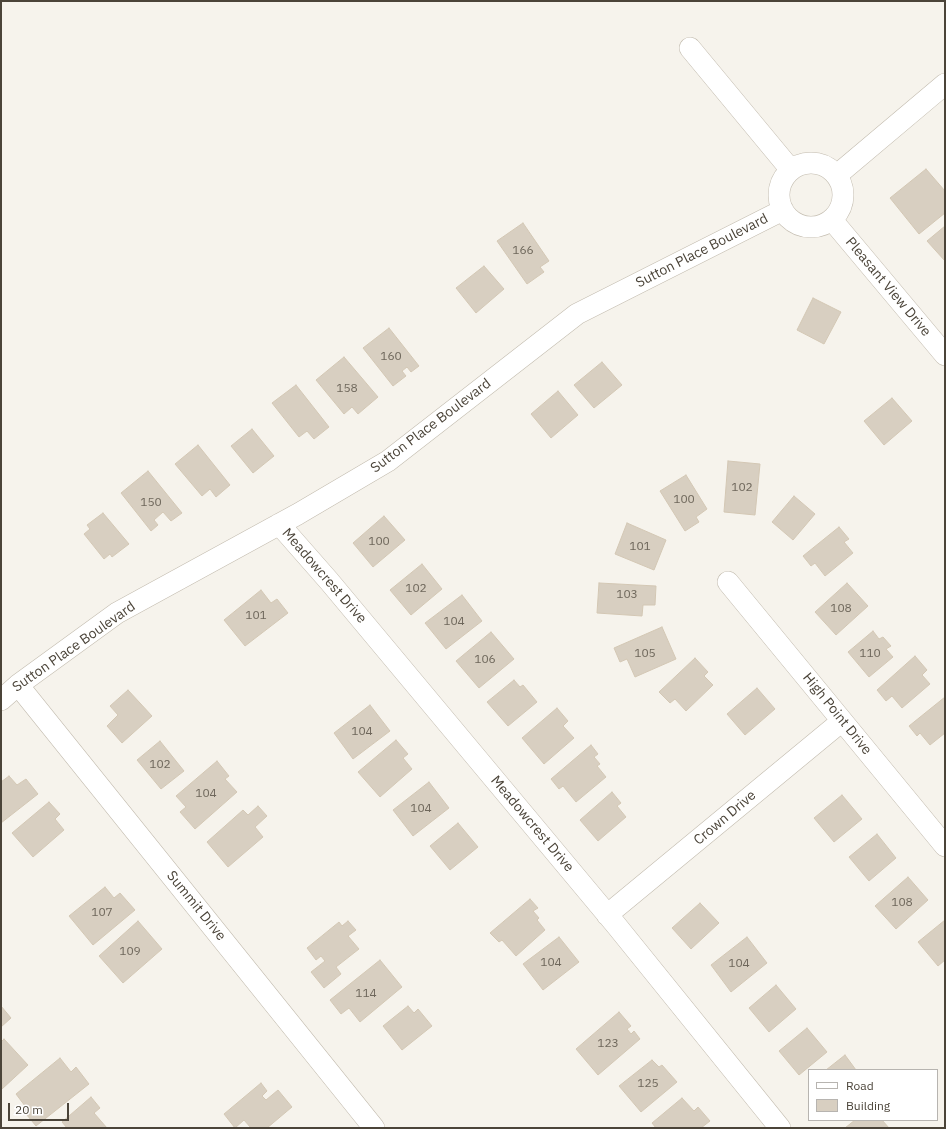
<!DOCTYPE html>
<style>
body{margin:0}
#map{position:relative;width:946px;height:1129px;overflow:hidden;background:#f6f3ec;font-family:"IBM Plex Sans",sans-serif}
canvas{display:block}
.frame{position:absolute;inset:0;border:2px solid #4b4439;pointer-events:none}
.legend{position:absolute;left:808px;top:1069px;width:130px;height:52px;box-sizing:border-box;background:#fff;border:1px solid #b7b4b0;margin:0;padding:5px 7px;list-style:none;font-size:12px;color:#4b4439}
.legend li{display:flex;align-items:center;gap:8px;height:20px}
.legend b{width:20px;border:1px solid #b7b4b0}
.scale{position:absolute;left:8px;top:1103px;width:61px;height:18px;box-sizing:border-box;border:2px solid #4b4439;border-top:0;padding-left:5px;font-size:12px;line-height:14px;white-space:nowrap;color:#4b4439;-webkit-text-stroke:3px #fff;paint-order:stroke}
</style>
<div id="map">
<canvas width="946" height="1129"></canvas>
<div class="frame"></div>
<ul class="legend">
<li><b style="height:5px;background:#fff"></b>Road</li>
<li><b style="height:11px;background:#d8cfc1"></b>Building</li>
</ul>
<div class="scale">20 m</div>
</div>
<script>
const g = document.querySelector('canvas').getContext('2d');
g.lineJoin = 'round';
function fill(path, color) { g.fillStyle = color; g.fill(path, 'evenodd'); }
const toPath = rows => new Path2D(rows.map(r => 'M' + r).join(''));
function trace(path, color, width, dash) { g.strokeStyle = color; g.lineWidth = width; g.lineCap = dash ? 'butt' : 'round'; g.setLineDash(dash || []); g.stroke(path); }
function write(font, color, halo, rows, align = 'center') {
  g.font = font + ' "IBM Plex Sans",sans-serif'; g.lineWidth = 3; g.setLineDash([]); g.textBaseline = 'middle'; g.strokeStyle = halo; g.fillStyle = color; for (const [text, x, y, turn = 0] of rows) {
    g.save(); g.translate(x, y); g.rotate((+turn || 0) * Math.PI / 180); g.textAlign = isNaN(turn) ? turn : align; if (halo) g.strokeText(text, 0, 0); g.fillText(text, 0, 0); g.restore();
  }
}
const building = toPath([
 [926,169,945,191,945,213,919,234,890,198,926,169],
 [523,223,549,261,540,267,544,272,527,284,497,241,523,223],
 [945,226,945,261,927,241,945,226],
 [484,266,504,289,476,313,456,288,484,266],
 [813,298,841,312,824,344,797,330,813,298],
 [389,328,419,366,411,372,407,367,402,371,406,376,393,386,363,348,389,328],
 [344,357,378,397,358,414,352,407,344,414,316,380,344,357],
 [602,362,622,385,594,408,574,385,602,362],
 [296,385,329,427,314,439,307,431,299,437,272,403,296,385],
 [558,391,578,415,551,438,531,414,558,391],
 [892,398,912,421,884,445,864,421,892,398],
 [252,429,274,456,253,473,231,446,252,429],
 [198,445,230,485,216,497,210,489,202,496,175,464,198,445],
 [728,461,760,464,755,515,724,512,728,461],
 [148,471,182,513,171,521,163,512,154,520,158,525,151,531,121,493,148,471],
 [686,475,707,509,696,517,699,522,685,531,660,491,686,475],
 [794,496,815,514,793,540,772,522,794,496],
 [103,513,129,544,112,557,110,554,104,559,84,534,90,529,87,525,103,513],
 [384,516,405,540,373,567,353,543,384,516],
 [627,523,666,540,654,570,615,554,627,523],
 [839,527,849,539,844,542,853,553,825,576,815,563,811,566,803,556,839,527],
 [422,564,442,589,411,615,390,590,422,564],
 [599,583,656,586,655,605,643,605,642,616,597,613,599,583],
 [847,583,868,606,836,635,815,612,847,583],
 [261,590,271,603,277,599,288,613,245,646,224,620,261,590],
 [462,595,482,621,446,649,425,623,462,595],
 [662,627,676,659,635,677,627,659,620,662,614,648,662,627],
 [873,631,879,639,883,637,891,646,886,649,893,657,869,677,848,652,873,631],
 [491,632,514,659,479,688,456,661,491,632],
 [915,656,927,670,922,675,930,684,902,708,892,696,886,701,877,690,915,656],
 [695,658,708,672,704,676,713,685,686,711,675,699,670,703,659,692,695,658],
 [514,680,520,687,523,685,537,702,508,726,487,702,514,680],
 [757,688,775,709,745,735,727,714,757,688],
 [128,690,152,716,122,743,107,726,118,715,110,706,128,690],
 [945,697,945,733,930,745,920,733,917,736,909,726,945,697],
 [370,705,390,731,353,759,334,733,370,705],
 [557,708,568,721,563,726,574,738,544,764,522,738,557,708],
 [396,740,408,754,403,758,412,769,380,797,358,772,396,740],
 [160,741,184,771,161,789,137,760,160,741],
 [591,745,598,754,594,757,600,764,597,766,606,777,576,802,563,786,559,789,551,779,591,745],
 [217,761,229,776,225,779,237,792,195,829,180,812,186,807,176,796,217,761],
 [9,776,17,785,26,779,38,794,1,823,1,782,9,776],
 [429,782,449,808,413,836,393,810,429,782],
 [612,792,621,803,617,806,626,817,598,841,580,820,612,792],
 [842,795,862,819,834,842,814,818,842,795],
 [49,802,60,814,55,819,64,830,33,857,12,833,49,802],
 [258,806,267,816,255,827,263,837,228,867,207,842,243,810,248,815,258,806],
 [458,823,478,847,450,870,430,846,458,823],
 [877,834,896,858,869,881,849,857,877,834],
 [908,877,928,900,896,929,875,906,908,877],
 [105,887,114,898,120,893,135,910,93,945,69,916,105,887],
 [530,899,538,908,533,911,539,918,537,920,545,930,516,956,502,940,499,942,490,933,530,899],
 [700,903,719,923,691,949,672,928,700,903],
 [945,920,945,960,938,966,918,942,945,920],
 [138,921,162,949,123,983,99,956,138,921],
 [348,921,356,930,348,936,359,949,336,967,341,974,324,988,311,972,325,961,321,956,316,960,307,948,339,922,342,926,348,921],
 [559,937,579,962,543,990,523,964,559,937],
 [747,937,767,963,731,992,711,965,747,937],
 [380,960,402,987,360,1022,349,1008,341,1014,330,1000,380,960],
 [776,985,796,1009,769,1032,749,1008,776,985],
 [1,1006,11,1018,1,1027,1,1006],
 [408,1006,414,1013,418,1009,432,1026,402,1050,383,1026,408,1006],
 [619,1012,631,1026,627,1029,631,1034,634,1031,640,1039,598,1075,576,1049,619,1012],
 [807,1028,827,1052,799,1075,779,1051,807,1028],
 [4,1039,28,1065,2,1089,1,1042,4,1039],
 [845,1055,856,1070,826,1070,845,1055],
 [60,1058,71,1072,76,1067,89,1084,36,1126,22,1109,25,1106,16,1094,60,1058],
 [652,1060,659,1067,662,1065,677,1082,641,1112,619,1086,652,1060],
 [261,1083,267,1091,262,1096,266,1100,278,1090,292,1107,267,1128,251,1128,244,1120,235,1128,224,1114,261,1083],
 [91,1097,100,1108,94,1113,107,1128,67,1128,62,1122,91,1097],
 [682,1098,694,1111,698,1107,710,1121,701,1128,656,1128,652,1123,682,1098],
 [855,1120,882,1120,889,1128,845,1128,855,1120]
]);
const minor = toPath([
 [690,48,791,170],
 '779 195a32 32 0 1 1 64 0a32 32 0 1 1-64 0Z',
 [837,175,945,84],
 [832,220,945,355],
 [279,524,329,581,616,925,780,1128],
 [728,582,945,846],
 [18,685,374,1128],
 [1,700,18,685,117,613,298,514,388,461,577,314,783,210],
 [607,915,842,721]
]);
const numberNames = [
 ["166",523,251],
 ["160",391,357],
 ["158",347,389],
 ["102",742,488],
 ["100",684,500],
 ["150",151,503],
 ["100",379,542],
 ["101",640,547],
 ["102",416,589],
 ["103",627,595],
 ["108",841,609],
 ["101",256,616],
 ["104",454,622],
 ["105",645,654],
 ["110",870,654],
 ["106",485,660],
 ["104",362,732],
 ["102",160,765],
 ["104",206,794],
 ["104",421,809],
 ["108",902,903],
 ["107",102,913],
 ["109",130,952],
 ["104",551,963],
 ["104",739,964],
 ["114",366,994],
 ["123",608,1044],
 ["125",648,1084]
];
const streetNames = [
 ["Sutton Place Boulevard",702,251,-27],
 ["Pleasant View Drive",888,287,50],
 ["Sutton Place Boulevard",431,426,-37],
 ["Meadowcrest Drive",324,576,49],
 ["Sutton Place Boulevard",74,647,-35],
 ["High Point Drive",837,714,51],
 ["Crown Drive",725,818,-40],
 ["Meadowcrest Drive",532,824,50],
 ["Summit Drive",196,906,51]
];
fill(building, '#d8cfc1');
trace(building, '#d3c7b4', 1);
trace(minor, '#c2bbae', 22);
trace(minor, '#fff', 21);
write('12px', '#6e675b', null, numberNames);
write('14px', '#4b4439', '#fff', streetNames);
</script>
